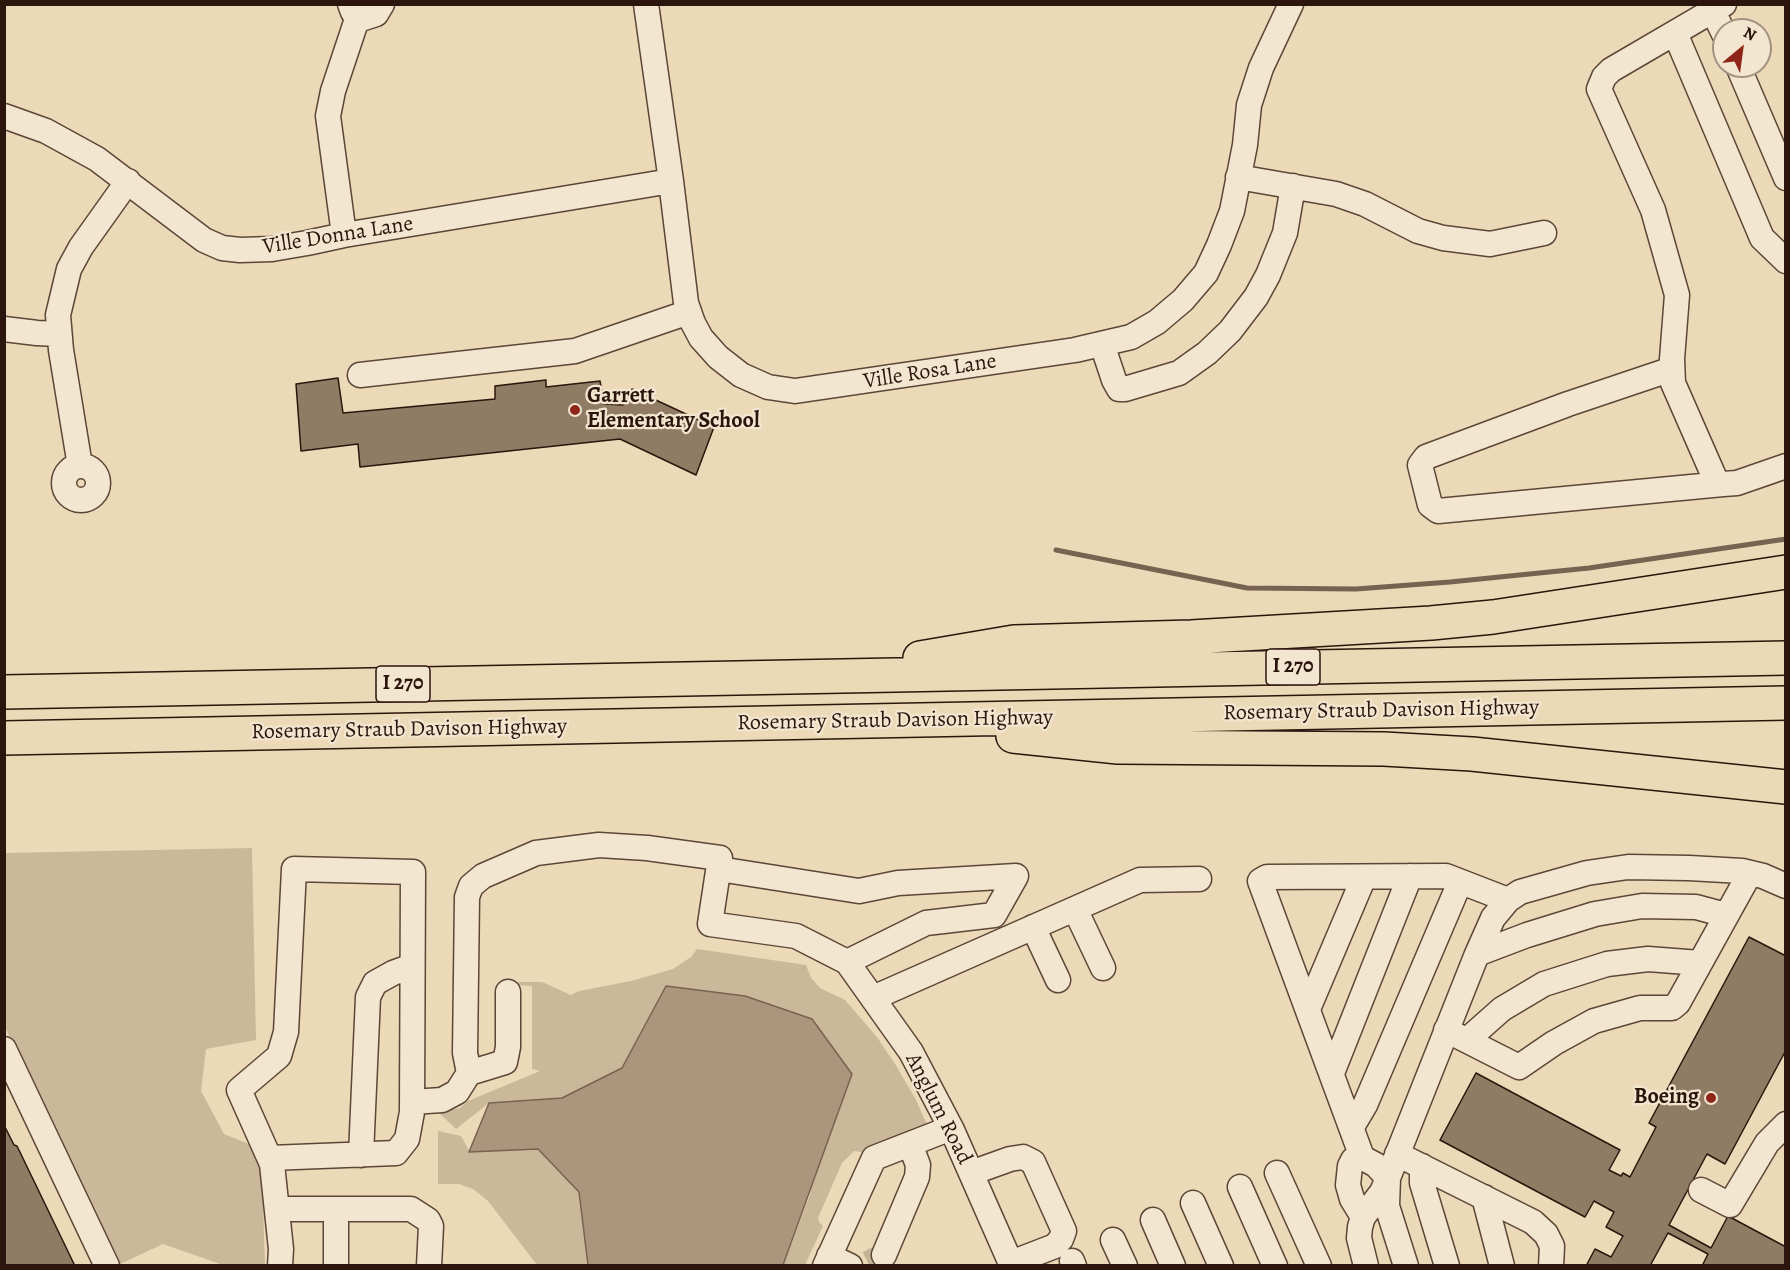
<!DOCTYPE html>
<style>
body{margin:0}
#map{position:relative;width:1790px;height:1270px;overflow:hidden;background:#ecd9b7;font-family:Alegreya,serif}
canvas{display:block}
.frame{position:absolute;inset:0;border:6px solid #2c150c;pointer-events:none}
.north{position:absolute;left:1712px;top:18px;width:60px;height:60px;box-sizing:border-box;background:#f3e6d0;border:2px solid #a39282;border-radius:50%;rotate:29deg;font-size:16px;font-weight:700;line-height:24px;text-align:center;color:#2c150c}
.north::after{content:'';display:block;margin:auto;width:21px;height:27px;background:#8f2418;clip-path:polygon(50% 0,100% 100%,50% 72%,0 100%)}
</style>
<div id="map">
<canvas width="1790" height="1270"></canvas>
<div class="frame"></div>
<div class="north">N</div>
</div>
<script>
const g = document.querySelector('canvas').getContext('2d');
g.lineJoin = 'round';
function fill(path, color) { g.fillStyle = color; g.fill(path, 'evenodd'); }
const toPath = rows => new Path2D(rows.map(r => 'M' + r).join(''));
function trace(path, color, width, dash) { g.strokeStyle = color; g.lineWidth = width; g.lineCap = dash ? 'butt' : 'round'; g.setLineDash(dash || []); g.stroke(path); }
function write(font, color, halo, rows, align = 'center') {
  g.font = font + ' Alegreya,serif'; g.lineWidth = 4.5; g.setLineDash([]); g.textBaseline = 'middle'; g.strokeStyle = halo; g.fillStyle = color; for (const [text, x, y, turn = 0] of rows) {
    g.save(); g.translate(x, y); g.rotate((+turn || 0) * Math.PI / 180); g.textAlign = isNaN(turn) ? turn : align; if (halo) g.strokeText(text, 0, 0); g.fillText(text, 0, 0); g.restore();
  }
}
const green = toPath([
 [252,848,256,1040,206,1049,201,1091,224,1134,249,1144,262,1171,265,1265,223,1265,163,1244,118,1265,5,1027,5,853],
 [697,949,806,965,811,978,820,988,845,1000,877,1037,897,1067,916,1100,928,1127,868,1153,854,1151,842,1163,818,1218,819,1222,823,1226,805,1265,783,1266,811,1192,666,986,623,1068,562,1098,489,1103,456,1129,439,1113,460,1108,468,1101,540,1071,532,1069,532,986,515,985,515,982,542,982,571,995,579,991,631,981,673,969,691,957],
 [438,1131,461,1136,470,1152,538,1149,580,1192,588,1265,537,1265,488,1201,473,1189,459,1184,438,1184]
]);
const water = toPath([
 [666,986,745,996,812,1019,852,1074,783,1265,588,1265,579,1192,538,1149,469,1152,489,1103,562,1098,622,1068,666,986]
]);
const stream = toPath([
 [1056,550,1247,588,1356,589,1450,582,1589,568,1786,539]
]);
const building = toPath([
 [338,378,343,413,495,399,495,386,546,380,546,387,600,381,604,404,623,405,632,389,714,427,696,475,620,439,360,467,358,444,301,451,296,384,338,378],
 [1749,937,1786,956,1786,1050,1725,1164,1707,1154,1669,1225,1711,1248,1728,1216,1786,1247,1786,1266,1702,1266,1708,1254,1668,1233,1650,1266,1586,1266,1595,1249,1611,1257,1623,1236,1606,1227,1614,1212,1594,1201,1585,1217,1440,1140,1476,1073,1620,1150,1609,1170,1621,1176,1623,1173,1630,1177,1656,1127,1649,1123,1749,937],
 [4,1125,14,1145,17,1146,75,1266,4,1266,4,1125]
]);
const minorTunnel = toPath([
 [868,1263,884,1255]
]);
const minor = toPath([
 [350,4,353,12,364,18,376,14,382,4],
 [646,4,671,181,686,303,693,323,701,338,718,357,741,375,768,387,795,391,1075,350,1131,337,1157,322,1183,300,1206,273,1219,245,1232,211,1245,145,1249,105,1261,68,1291,4],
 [1724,4,1611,70,1604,77,1599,89,1653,210,1677,295,1672,359,1673,383,1716,481,1723,484,1737,483,1786,466],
 [1713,11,1724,34],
 [1675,33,1762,238,1786,261],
 [1738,66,1786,178],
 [4,116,46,131,97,159,204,240,222,248,240,250,272,249,307,243,344,235,671,181],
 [1238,177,1336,194,1365,204,1418,231,1443,238,1490,244,1544,233],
 [344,235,328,116,333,91,358,16],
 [4,329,37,333,59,334],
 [1102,344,1114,380,1119,389,1125,389,1179,373,1207,353,1230,331,1256,297,1268,275,1285,233,1293,186],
 [1672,369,1568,404,1426,457,1420,465,1430,505,1438,511,1723,484],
 [360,375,575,351,689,312],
 [80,466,61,350,58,315,69,269,81,247,128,181],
 '64 483a17 17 0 1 1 34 0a17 17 0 1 1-34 0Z',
 [719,869,859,891,898,883,1016,876,994,915,926,923,847,962],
 [1075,909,1103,968],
 [1033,927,1058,980],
 [1477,954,1527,935,1595,914,1642,906,1696,907,1726,915],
 [873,998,1140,880,1199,879],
 [1308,1009,1364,877],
 [1446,1030,1519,1067,1554,1043,1594,1021,1640,1008,1672,1008,1678,1003,1750,873],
 [1467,1040,1502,1009,1544,984,1607,964,1648,959,1700,963],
 [4,1049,107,1266],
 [469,1073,465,1053,467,897,471,886,483,876,536,853,599,845,647,848,720,858,710,924,796,936,847,962,911,1052,952,1130,1012,1266],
 [1332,1073,1410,876],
 [412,1102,442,1100,457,1092,469,1073,505,1062,508,1047,508,992],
 [1352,1127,1365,1105,1460,882],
 [1397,1154,1533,1222,1546,1234,1552,1246,1551,1266],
 [361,1155,368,997,375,983,393,973,412,966],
 [1362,1157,1260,881,1267,877,1446,876,1508,900],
 [270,1158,396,1153,407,1139,412,1112,413,872,294,869,286,1032,279,1056,239,1090,272,1164,281,1249,280,1266],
 [1422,1166,1422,1183,1447,1266],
 [971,1173,1010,1159,1023,1157,1033,1162,1064,1231,1061,1239,1055,1246,1011,1263],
 [1277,1173,1319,1266],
 [1240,1187,1275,1266],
 [1701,1190,1730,1205,1767,1143,1786,1124],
 [1484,1197,1502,1266],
 [1193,1203,1221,1266],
 [277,1209,411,1209,428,1220,431,1226,429,1266],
 [1363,1217,1352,1199,1348,1185,1350,1166,1353,1160,1359,1156,1376,1165,1388,1178,1382,1192,1363,1217,1360,1227,1359,1238,1366,1266],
 [1153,1220,1173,1266],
 [1113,1240,1125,1266],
 [884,1255,917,1177,918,1165,910,1144],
 [829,1256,850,1266],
 [1072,1261,1074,1266],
 [336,1266,336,1209],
 [825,1266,874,1158,951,1128],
 [1406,1266,1387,1206,1388,1178,1477,954,1493,918,1508,900,1520,892,1587,873,1628,867,1689,868,1742,871,1763,876,1786,886]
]);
const highway = toPath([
 [920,658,1014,642,1191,637,1431,623,1493,617,1786,572],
 [4,692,1786,658],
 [1013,736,1118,747,1384,749,1472,754,1786,787],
 [4,738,1786,703]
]);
const markers = [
 [575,410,6,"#8f2418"],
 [1711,1098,6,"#8f2418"]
];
const shields = [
 [1293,667,54],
 [403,684,54]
];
const shieldNames = [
 ["I 270",1293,667],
 ["I 270",403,684]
];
const streetNames = [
 ["Ville Donna Lane",338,236,-9],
 ["Ville Rosa Lane",930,372,-9],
 ["Rosemary Straub Davison Highway",1381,711,-1],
 ["Rosemary Straub Davison Highway",895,721,-1],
 ["Rosemary Straub Davison Highway",409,730,-1],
 ["Anglum Road",938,1109,63]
];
const poiNames = [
 ["Garrett",587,397],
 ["Elementary School",587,422],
 ["Boeing",1699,1098,"right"]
];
fill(green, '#cbb89a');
fill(water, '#ab967d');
trace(water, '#786250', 1.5);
trace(stream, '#786250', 5);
fill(building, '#907b65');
trace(building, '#2c150c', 1.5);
trace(minorTunnel, '#c6b295', 24, [24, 12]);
trace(minor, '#5c4637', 27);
trace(highway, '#2c150c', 36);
trace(minor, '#f3e6d0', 24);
trace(highway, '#ecd9b7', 33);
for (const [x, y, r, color] of markers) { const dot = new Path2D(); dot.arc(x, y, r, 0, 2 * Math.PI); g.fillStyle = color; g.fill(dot); trace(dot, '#f3e6d0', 2); }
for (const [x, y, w] of shields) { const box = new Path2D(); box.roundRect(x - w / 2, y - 18, w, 36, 4.5); g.fillStyle = '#f3e6d0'; g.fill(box); trace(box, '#2c150c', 1.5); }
write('bold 21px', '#2c150c', null, shieldNames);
write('22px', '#2c150c', '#f3e6d0', streetNames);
write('bold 22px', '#2c150c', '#f3e6d0', poiNames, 'left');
</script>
